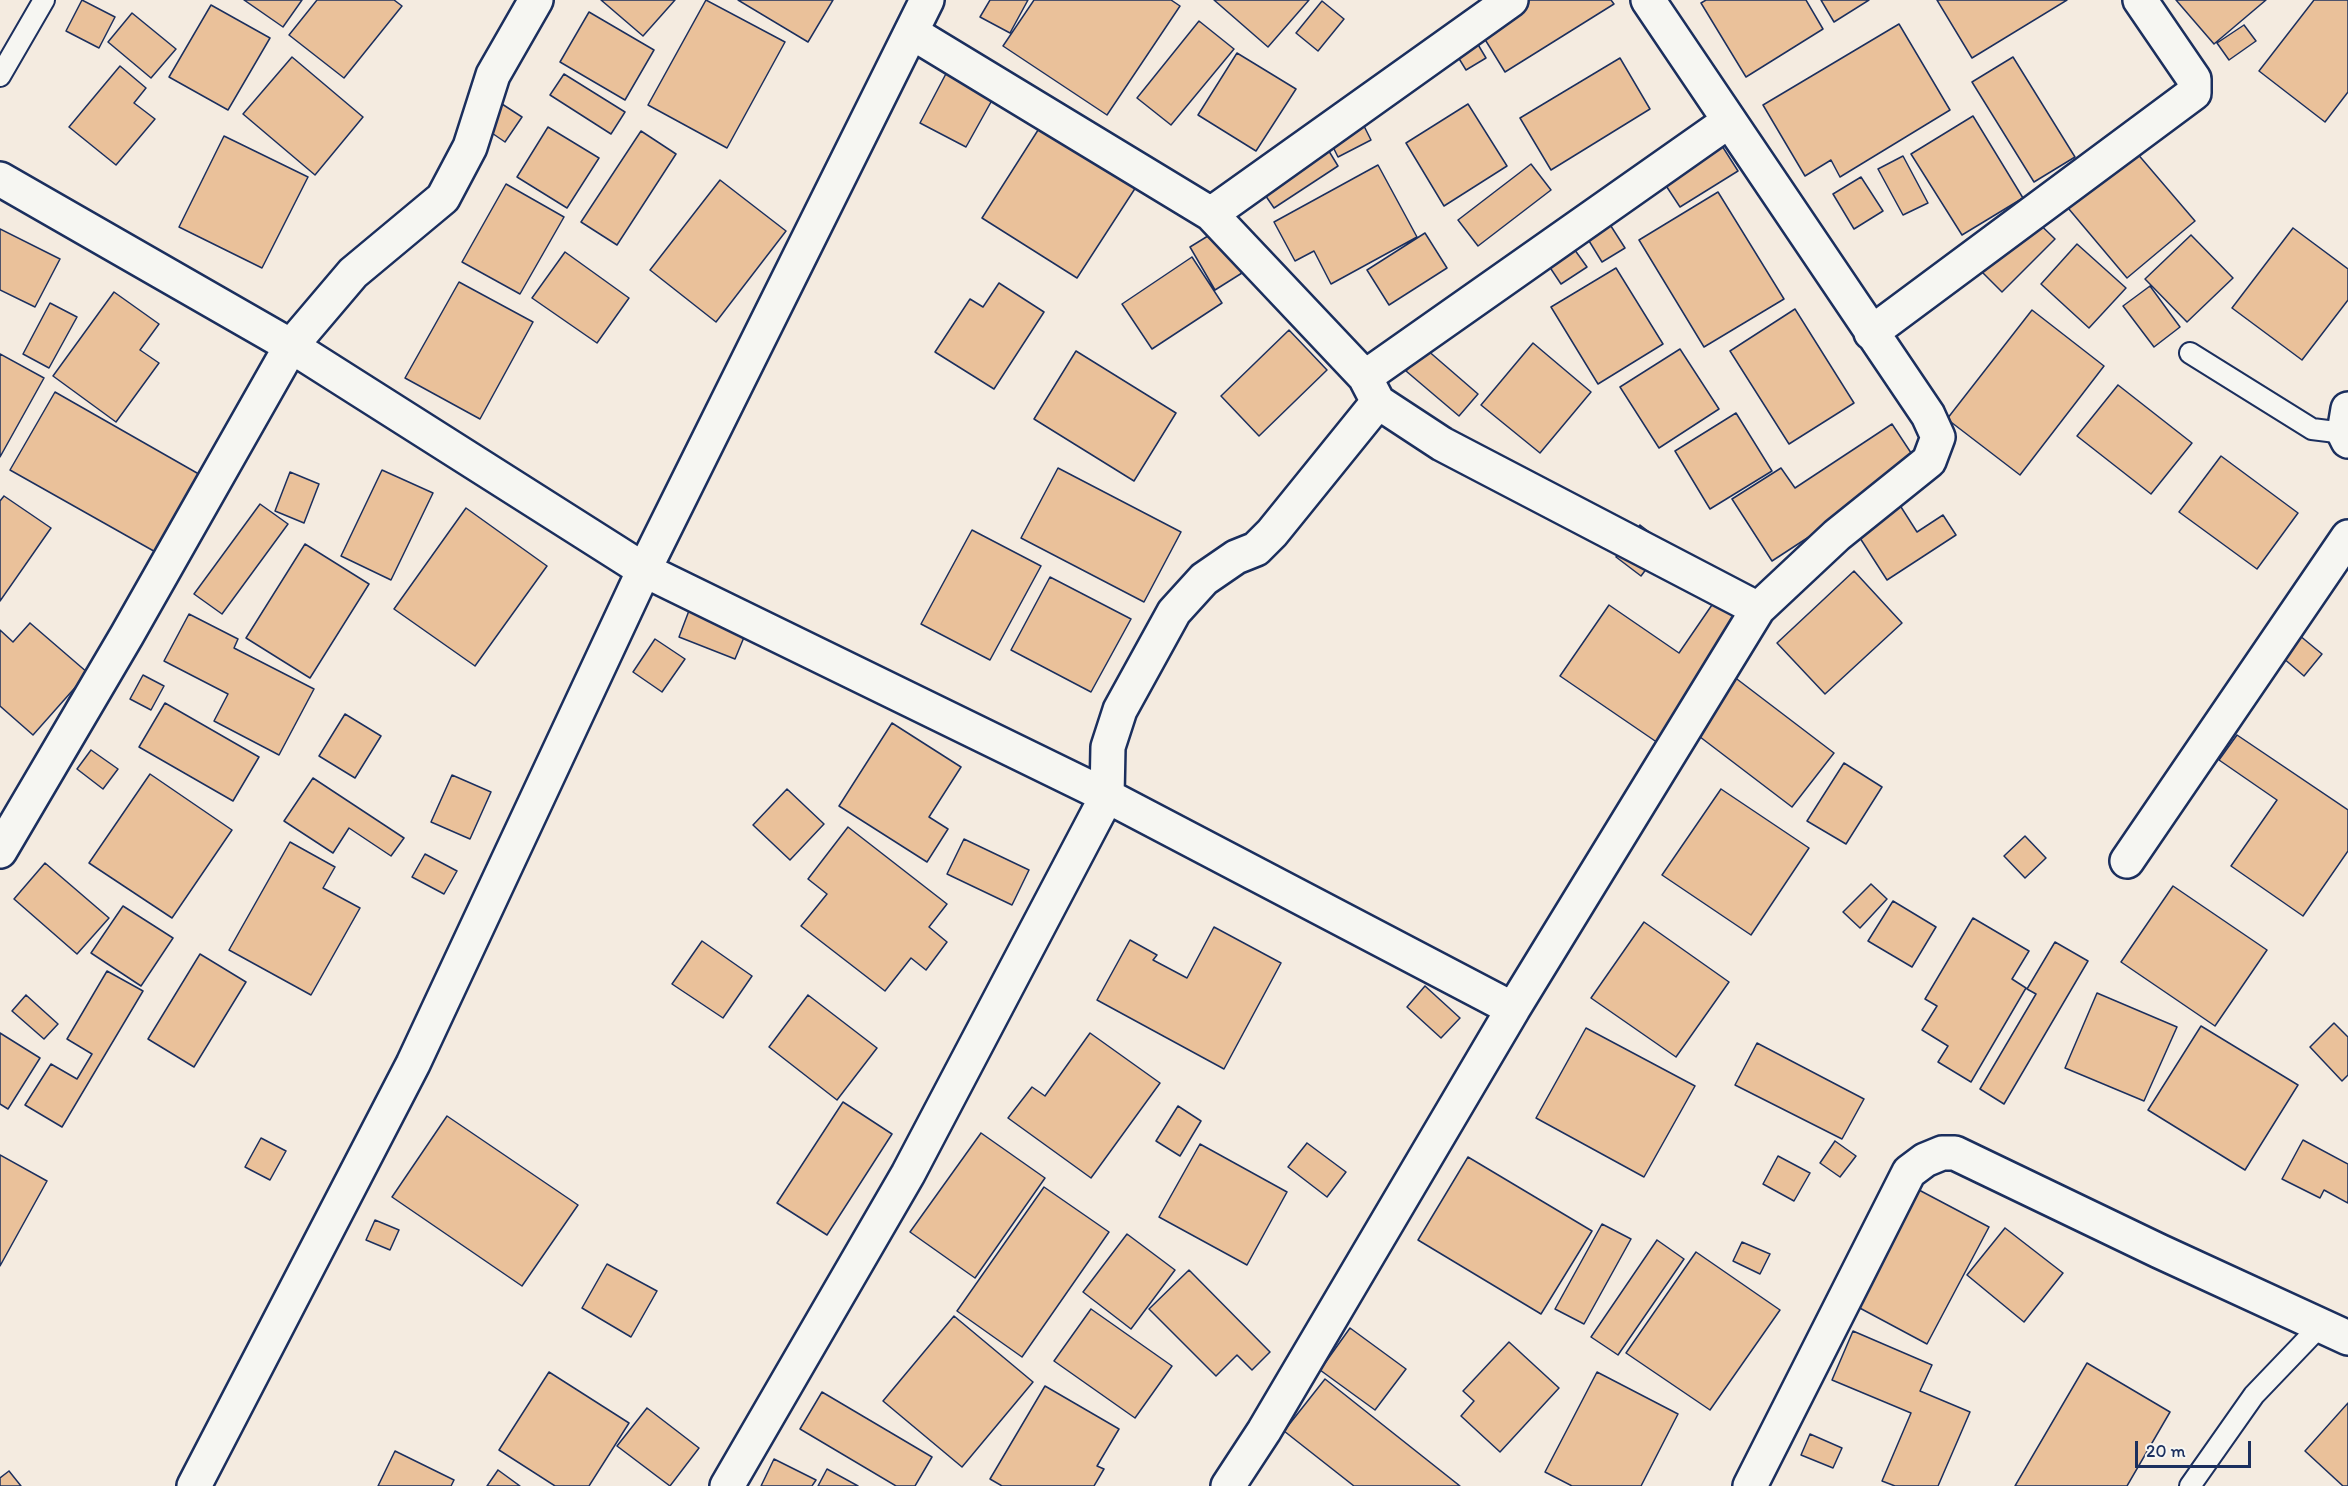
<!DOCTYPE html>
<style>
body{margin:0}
#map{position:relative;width:2348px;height:1486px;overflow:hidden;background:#f4ebe0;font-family:Itim,sans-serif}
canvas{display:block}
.scale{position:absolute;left:2135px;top:1441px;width:116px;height:27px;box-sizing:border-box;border:3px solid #1b2f5e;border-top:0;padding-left:8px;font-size:18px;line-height:21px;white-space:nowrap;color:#1b2f5e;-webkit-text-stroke:4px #f6f6f2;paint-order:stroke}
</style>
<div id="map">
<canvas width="2348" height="1486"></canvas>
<div class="scale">20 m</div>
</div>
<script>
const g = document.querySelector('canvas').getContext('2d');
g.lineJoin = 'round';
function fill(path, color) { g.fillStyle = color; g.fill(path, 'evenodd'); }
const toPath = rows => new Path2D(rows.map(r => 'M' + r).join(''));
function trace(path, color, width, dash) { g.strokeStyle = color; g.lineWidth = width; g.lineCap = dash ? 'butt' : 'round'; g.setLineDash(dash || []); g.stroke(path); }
const building = toPath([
 [82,0,115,17,99,48,66,31,82,0],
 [244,0,302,0,283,27,244,0],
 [317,0,394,0,402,6,344,78,289,35,317,0],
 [601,0,675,0,643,36,601,0],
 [706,0,785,42,727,148,648,105,706,0],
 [738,0,833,0,808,42,738,0],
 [990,0,1028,0,1010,33,980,17,990,0],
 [1034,0,1171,0,1180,6,1107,115,1003,46,1034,0],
 [1214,0,1309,0,1268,47,1214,0],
 [1494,0,1611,0,1614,4,1505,72,1470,15,1494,0],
 [1706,0,1806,0,1823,29,1746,77,1701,3,1706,0],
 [1821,0,1869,0,1834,22,1821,0],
 [1937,0,2067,0,1972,58,1937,0],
 [2176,0,2266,0,2214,44,2176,0],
 [2314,0,2348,0,2348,92,2325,122,2259,71,2314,0],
 [1322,1,1344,19,1318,51,1296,33,1322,1],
 [211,5,270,38,228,110,169,77,211,5],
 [589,12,654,50,625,100,560,62,589,12],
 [132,13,176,49,151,78,108,42,132,13],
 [1199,21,1234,49,1171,125,1137,98,1199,21],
 [1464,21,1486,58,1466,70,1444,34,1464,21],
 [1899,24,1950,110,1840,177,1831,160,1805,176,1763,105,1899,24],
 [2244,25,2256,41,2229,60,2217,43,2244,25],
 [1237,53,1296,89,1256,151,1198,115,1237,53],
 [292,57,363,117,315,175,243,114,292,57],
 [2013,57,2075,157,2034,182,1972,82,2013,57],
 [1620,58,1650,109,1551,170,1520,118,1620,58],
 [120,66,146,88,134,103,155,119,116,165,69,127,120,66],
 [949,68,996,93,966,147,920,123,949,68],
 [564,74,625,112,611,134,550,95,564,74],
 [502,104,522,117,505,142,486,129,502,104],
 [1468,104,1507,166,1444,206,1406,143,1468,104],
 [1358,114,1371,140,1338,157,1325,131,1358,114],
 [1973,116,2023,198,1962,235,1911,154,1973,116],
 [548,127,599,158,567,208,517,177,548,127],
 [1040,127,1136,187,1077,278,982,218,1040,127],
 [641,131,676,154,617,245,581,222,641,131],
 [224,136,308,177,262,268,179,227,224,136],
 [1717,138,1738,171,1680,207,1659,175,1717,138],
 [1324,143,1338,166,1274,208,1259,186,1324,143],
 [2130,145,2195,221,2127,278,2063,202,2130,145],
 [1903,156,1928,203,1903,215,1878,169,1903,156],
 [1531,164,1551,190,1478,246,1458,220,1531,164],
 [1378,165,1417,237,1331,284,1314,251,1295,261,1274,222,1378,165],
 [1861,177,1883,211,1854,229,1833,194,1861,177],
 [720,180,786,231,716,322,650,270,720,180],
 [506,184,564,217,520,294,462,262,506,184],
 [1718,192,1784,299,1704,347,1639,240,1718,192],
 [2021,206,2055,239,2002,292,1968,258,2021,206],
 [1609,223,1625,248,1602,262,1586,236,1609,223],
 [2293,228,2348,269,2348,300,2302,360,2232,308,2293,228],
 [0,229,60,259,35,307,0,290,0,229],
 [1216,231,1242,273,1215,290,1190,247,1216,231],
 [1425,233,1447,268,1389,305,1367,270,1425,233],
 [2191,235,2233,278,2187,322,2145,279,2191,235],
 [2077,244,2126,288,2089,328,2041,284,2077,244],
 [1572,246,1587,267,1561,284,1547,263,1572,246],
 [565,252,629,298,597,343,532,298,565,252],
 [1192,257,1222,303,1152,349,1122,304,1192,257],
 [1616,268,1663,344,1598,384,1551,307,1616,268],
 [459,282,533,322,480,419,405,378,459,282],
 [999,283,1044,312,994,389,935,352,970,299,983,307,999,283],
 [2150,286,2180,327,2154,347,2123,306,2150,286],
 [114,292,159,324,140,350,159,363,116,422,53,376,114,292],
 [50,303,77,317,49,368,23,354,50,303],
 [1795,309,1854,403,1789,444,1730,351,1795,309],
 [2032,310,2104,366,2020,475,1947,419,2032,310],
 [1289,330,1327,370,1259,436,1221,396,1289,330],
 [1533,343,1591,392,1540,453,1481,405,1533,343],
 [1426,349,1478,394,1459,416,1406,371,1426,349],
 [1680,349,1719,409,1659,448,1620,387,1680,349],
 [1076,351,1176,413,1134,481,1034,419,1076,351],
 [0,354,44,378,0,457,0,354],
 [2118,385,2192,443,2151,494,2077,436,2118,385],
 [55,392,204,477,159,554,10,470,55,392],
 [1736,413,1772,471,1710,509,1675,451,1736,413],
 [1892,424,1919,465,1772,561,1732,499,1781,468,1795,488,1892,424],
 [2221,456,2298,513,2257,569,2179,512,2221,456],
 [1058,468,1181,532,1144,602,1021,538,1058,468],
 [382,470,433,493,391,580,341,556,382,470],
 [290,472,319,484,304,523,275,511,290,472],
 [4,496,51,528,0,601,0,501,4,496],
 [1894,496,1917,532,1943,515,1956,535,1887,580,1851,524,1894,496],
 [260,504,288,524,222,614,194,594,260,504],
 [466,508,547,566,475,666,394,609,466,508],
 [1640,525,1665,544,1641,576,1616,557,1640,525],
 [972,530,1041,566,990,660,921,624,972,530],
 [305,544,369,584,310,678,246,638,305,544],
 [1854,571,1902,623,1825,694,1777,643,1854,571],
 [1050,577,1131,619,1091,692,1011,650,1050,577],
 [1727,583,1758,604,1661,745,1560,676,1609,605,1679,653,1727,583],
 [690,608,747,630,735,659,679,637,690,608],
 [189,614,238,639,234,648,314,689,279,755,214,721,228,694,164,661,189,614],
 [30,623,88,673,33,735,0,706,0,630,13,642,30,623],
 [2299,635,2322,654,2304,676,2282,657,2299,635],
 [655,639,685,659,662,692,633,672,655,639],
 [1729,673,1834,753,1792,807,1687,727,1729,673],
 [143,675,164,686,151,710,130,699,143,675],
 [165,703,259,757,233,801,139,747,165,703],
 [345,714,381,736,355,778,319,756,345,714],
 [892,723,961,767,929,817,948,829,927,862,839,806,892,723],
 [2237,735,2348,810,2348,851,2303,916,2231,866,2277,800,2219,760,2237,735],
 [91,750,118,769,103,789,77,769,91,750],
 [1844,763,1882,787,1846,844,1807,821,1844,763],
 [150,774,232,830,172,918,89,863,150,774],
 [452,775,491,792,470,839,431,822,452,775],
 [313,778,404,838,391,856,349,828,333,853,284,821,313,778],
 [787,789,824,824,790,860,753,825,787,789],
 [1721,789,1809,848,1751,935,1662,875,1721,789],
 [848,827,947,904,929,927,947,942,926,970,911,958,885,991,801,926,827,894,808,879,848,827],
 [2025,836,2046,858,2025,878,2004,856,2025,836],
 [964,839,1029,870,1012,905,947,874,964,839],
 [290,842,335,867,323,888,360,908,311,995,229,950,290,842],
 [425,854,457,871,444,894,412,877,425,854],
 [45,863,109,918,77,954,14,899,45,863],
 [1871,884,1887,899,1860,928,1843,912,1871,884],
 [2173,886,2267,950,2215,1026,2121,962,2173,886],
 [1893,901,1936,927,1912,967,1868,941,1893,901],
 [123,906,173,938,141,986,91,953,123,906],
 [1973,918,2029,951,2012,979,2026,988,1971,1082,1938,1062,1948,1046,1922,1030,1937,1006,1925,999,1973,918],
 [1644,922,1729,982,1676,1057,1591,998,1644,922],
 [1214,927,1281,963,1224,1069,1097,1000,1130,940,1157,955,1153,960,1187,978,1214,927],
 [702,941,752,976,723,1018,672,984,702,941],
 [2055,942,2088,961,2004,1104,1980,1089,2036,994,2027,989,2055,942],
 [200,954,246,982,194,1067,148,1039,200,954],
 [107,971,143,991,62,1127,25,1105,51,1064,77,1079,92,1054,67,1039,107,971],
 [1425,986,1460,1018,1441,1038,1407,1007,1425,986],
 [2097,993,2177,1027,2144,1101,2065,1068,2097,993],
 [26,995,58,1024,44,1039,12,1011,26,995],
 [808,995,877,1048,837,1100,769,1047,808,995],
 [2334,1023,2348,1037,2348,1075,2342,1081,2310,1047,2334,1023],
 [2201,1026,2298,1085,2245,1170,2148,1110,2201,1026],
 [1586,1028,1695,1086,1644,1177,1536,1118,1586,1028],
 [0,1033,40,1058,8,1109,0,1104,0,1033],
 [1090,1033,1160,1083,1091,1178,1008,1118,1032,1087,1045,1096,1090,1033],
 [1757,1043,1864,1099,1842,1139,1735,1085,1757,1043],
 [843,1102,892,1134,827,1235,777,1203,843,1102],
 [1178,1106,1201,1121,1180,1156,1156,1141,1178,1106],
 [447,1116,578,1205,522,1286,392,1197,447,1116],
 [981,1133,1045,1178,975,1278,910,1232,981,1133],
 [261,1138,286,1151,270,1180,245,1167,261,1138],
 [2303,1140,2348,1164,2348,1203,2324,1190,2320,1198,2282,1179,2303,1140],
 [1835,1141,1856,1156,1840,1177,1820,1163,1835,1141],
 [1307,1143,1346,1172,1327,1197,1288,1167,1307,1143],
 [1200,1144,1287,1192,1247,1265,1159,1217,1200,1144],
 [0,1155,47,1181,0,1266,0,1155],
 [1778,1156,1810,1173,1794,1201,1763,1184,1778,1156],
 [1468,1157,1592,1231,1541,1314,1418,1240,1468,1157],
 [1044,1187,1109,1232,1022,1357,957,1311,1044,1187],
 [1919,1190,1989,1227,1927,1344,1856,1306,1919,1190],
 [375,1220,399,1230,390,1250,366,1240,375,1220],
 [1602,1224,1631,1239,1584,1324,1555,1309,1602,1224],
 [2005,1228,2063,1273,2024,1322,1967,1275,2005,1228],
 [1127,1234,1175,1270,1131,1329,1083,1292,1127,1234],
 [1657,1240,1684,1259,1618,1355,1591,1337,1657,1240],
 [1742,1242,1770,1254,1760,1274,1733,1261,1742,1242],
 [1696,1252,1780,1310,1710,1410,1626,1353,1696,1252],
 [607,1264,657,1291,631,1337,582,1308,607,1264],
 [1189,1270,1270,1352,1252,1370,1237,1355,1216,1376,1149,1309,1189,1270],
 [1091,1309,1172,1366,1135,1418,1054,1361,1091,1309],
 [954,1316,1033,1382,962,1467,883,1401,954,1316],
 [1350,1328,1406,1369,1375,1410,1320,1370,1350,1328],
 [1853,1331,1932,1365,1920,1391,1970,1412,1938,1486,1895,1486,1882,1481,1911,1413,1832,1380,1853,1331],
 [1509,1342,1559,1388,1500,1452,1461,1416,1474,1401,1463,1391,1509,1342],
 [2087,1363,2170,1412,2127,1486,2015,1486,2087,1363],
 [549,1372,629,1423,589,1486,555,1486,499,1450,549,1372],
 [1597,1372,1678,1414,1641,1486,1572,1486,1545,1472,1597,1372],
 [1325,1379,1460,1486,1354,1486,1284,1431,1325,1379],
 [1045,1386,1119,1429,1097,1466,1104,1469,1094,1486,1002,1486,990,1479,1045,1386],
 [822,1392,932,1457,915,1486,896,1486,800,1429,822,1392],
 [2348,1403,2348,1486,2343,1486,2305,1451,2348,1403],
 [647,1408,699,1448,670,1486,617,1446,647,1408],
 [1810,1434,1842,1448,1833,1468,1801,1455,1810,1434],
 [395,1451,454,1480,451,1486,378,1486,395,1451],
 [774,1459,816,1480,812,1486,761,1486,774,1459],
 [827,1469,858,1486,818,1486,827,1469],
 [498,1470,520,1486,487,1486,498,1470],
 [9,1471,21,1486,0,1486,0,1478,9,1471]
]);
const service = toPath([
 [0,76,44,0],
 [2190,353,2312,429,2344,433],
 [2190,1486,2254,1395,2321,1325]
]);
const minor = toPath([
 [911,32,1211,214,1511,0],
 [1729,121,1365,377,1378,402,1442,444,1758,609],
 [0,179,291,346,644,570,1107,796,1513,1009,1264,1431,1228,1486],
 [1211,214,1365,377],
 [1871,333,2194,93,2194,79,2140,0],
 [2348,409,2344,433,2348,441],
 [0,851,127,635,291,346,353,273,443,198,470,147,493,75,536,0],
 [2127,861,2348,537],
 [1513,1009,1758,609,1837,535,1929,461,1938,437,1928,415,1648,0],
 [194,1486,413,1064,644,570,927,0],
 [727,1486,908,1174,1107,796,1108,747,1120,710,1174,612,1204,579,1236,557,1256,549,1272,533,1378,402],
 [1750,1486,1909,1172,1925,1160,1942,1153,1955,1153,2159,1251,2348,1338]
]);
fill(building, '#eac19a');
trace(building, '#1b2f5e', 1.5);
trace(service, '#1b2f5e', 24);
trace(minor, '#1b2f5e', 38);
trace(service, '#f6f6f2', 20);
trace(minor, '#f6f6f2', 33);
</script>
